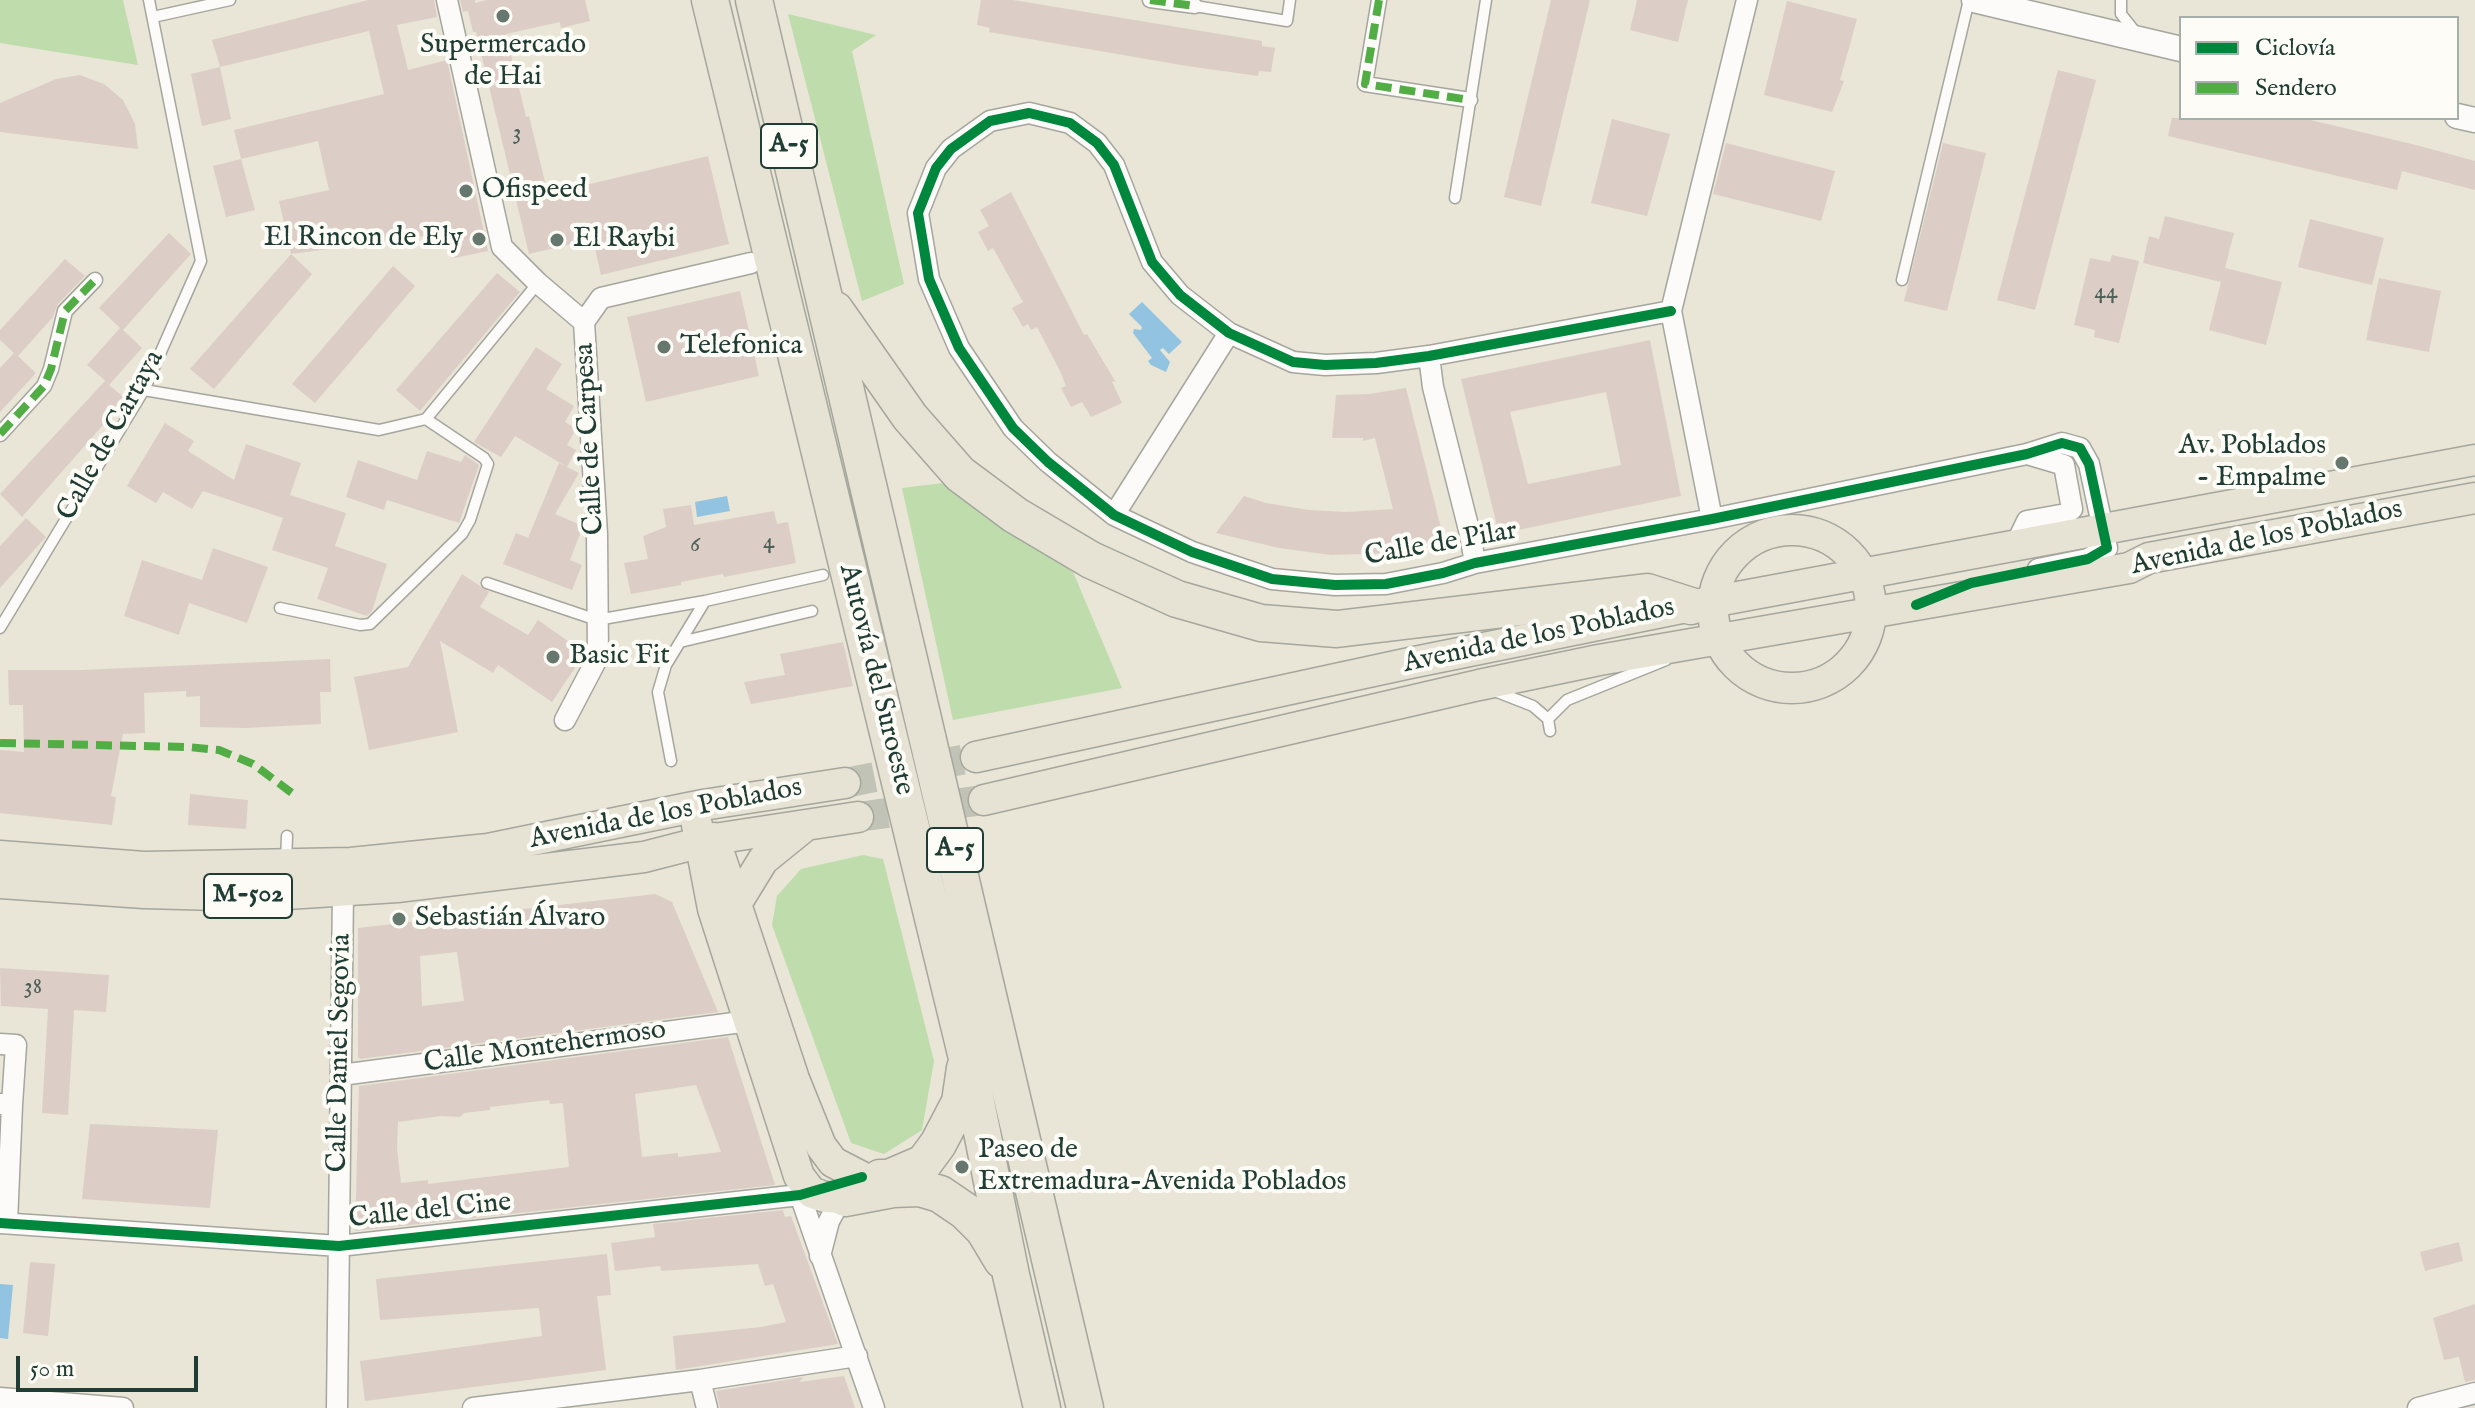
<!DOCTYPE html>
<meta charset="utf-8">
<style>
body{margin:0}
#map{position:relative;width:2475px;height:1408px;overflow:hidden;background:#e9e5d7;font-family:"IM FELL English",serif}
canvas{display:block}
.legend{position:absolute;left:2179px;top:16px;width:280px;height:104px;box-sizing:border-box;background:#fdfcf7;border:2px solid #a4b0a9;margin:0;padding:10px 14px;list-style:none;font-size:24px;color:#1f3d34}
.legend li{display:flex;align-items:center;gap:16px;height:40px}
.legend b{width:40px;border:2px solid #a4b0a9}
.scale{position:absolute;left:16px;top:1356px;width:182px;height:36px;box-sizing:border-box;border:4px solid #1f3d34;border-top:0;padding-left:10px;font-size:24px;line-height:28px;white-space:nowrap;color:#1f3d34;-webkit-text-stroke:6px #fdfcf7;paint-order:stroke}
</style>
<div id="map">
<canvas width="2475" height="1408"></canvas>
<ul class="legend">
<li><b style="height:10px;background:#00873e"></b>Ciclovía</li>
<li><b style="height:10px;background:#52ad45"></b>Sendero</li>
</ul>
<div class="scale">50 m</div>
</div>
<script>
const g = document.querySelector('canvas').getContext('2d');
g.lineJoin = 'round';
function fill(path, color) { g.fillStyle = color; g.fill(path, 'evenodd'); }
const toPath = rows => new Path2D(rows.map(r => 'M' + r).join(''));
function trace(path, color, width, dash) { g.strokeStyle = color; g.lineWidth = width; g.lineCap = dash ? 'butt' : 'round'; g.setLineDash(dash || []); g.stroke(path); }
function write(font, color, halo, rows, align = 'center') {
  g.font = font + ' "IM FELL English",serif'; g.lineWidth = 8; g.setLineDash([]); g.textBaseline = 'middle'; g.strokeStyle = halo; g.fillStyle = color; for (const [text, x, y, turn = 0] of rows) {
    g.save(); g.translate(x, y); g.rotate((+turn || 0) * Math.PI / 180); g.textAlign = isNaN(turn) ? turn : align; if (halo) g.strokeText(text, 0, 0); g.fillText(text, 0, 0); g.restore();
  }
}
const green = toPath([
 [0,0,123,0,138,65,0,43],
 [788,14,876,35,852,51,904,284,862,301],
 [960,481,1022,534,1073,572,1122,688,953,720,902,488],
 [863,855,883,859,934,1061,922,1130,884,1154,851,1143,772,925,777,896,801,869]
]);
const water = toPath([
 [1142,302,1182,342,1169,354,1163,348,1160,350,1170,362,1166,372,1151,365,1148,361,1152,358,1133,333,1134,329,1141,330,1142,327,1129,314],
 [727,496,730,511,697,517,695,502],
 [0,1284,13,1285,8,1339,0,1338]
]);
const building = toPath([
 [368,0,434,0,437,17,397,25,408,70,447,60,488,251,454,258,449,233,291,254,279,201,329,190,318,141,241,159,234,130,384,94,369,31,220,67,212,40],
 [460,0,475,0,475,3,487,0,585,0,590,21,561,28,560,22,506,34,526,117,529,116,548,194,708,156,729,244,601,275,593,239,529,254,476,32,473,32,468,11,463,12],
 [981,0,1013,0,1262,41,1262,46,1275,48,1271,72,1259,71,1258,76,1187,66,989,32,990,28,977,25],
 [1551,0,1590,0,1541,206,1504,197],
 [1637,0,1688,0,1678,42,1630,30],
 [1787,1,1857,19,1840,80,1844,81,1832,112,1764,95],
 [220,67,231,119,202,126,191,74],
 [2058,70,2096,80,2035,310,1997,300],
 [80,75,104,84,123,100,135,124,138,149,0,132,0,103,56,79],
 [2172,118,2302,118,2416,145,2475,161,2475,190,2402,171,2397,190,2168,136],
 [1612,119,1670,134,1647,216,1591,203],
 [1726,143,1835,171,1821,221,1713,194],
 [1943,143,1986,153,1947,311,1904,301],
 [241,159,255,210,226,217,213,166],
 [1011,192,1084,335,1087,334,1115,381,1112,382,1122,403,1098,414,1091,417,1082,402,1071,407,1061,388,1066,386,1060,371,1037,327,1031,330,1028,324,1023,327,1012,308,1023,302,993,248,988,251,978,232,989,226,980,210],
 [2165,216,2234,233,2225,268,2282,282,2266,345,2209,330,2221,282,2143,263,2149,236,2159,239],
 [2310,219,2384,238,2372,285,2298,267],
 [169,233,191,254,123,330,142,348,109,385,126,399,22,517,0,494,105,381,109,384,87,365,120,328,99,308],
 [291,254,312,274,214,389,190,369],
 [2112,255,2139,261,2119,343,2094,337,2095,330,2074,325,2090,258,2110,262],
 [65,259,85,276,58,304,53,317,18,356,36,373,0,412,0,368,14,353,0,340,0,330],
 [393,266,415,286,315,403,292,384],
 [497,273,520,292,420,411,396,390],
 [2379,278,2441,291,2429,352,2366,340],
 [740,291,759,376,646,402,627,317],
 [1650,340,1681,496,1499,534,1461,379],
 [1606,392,1621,465,1528,484,1510,412],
 [536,347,562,364,546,389,574,406,565,422,576,429,567,445,576,450,567,467,515,436,501,457,474,442],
 [1406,388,1445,544,1390,553,1331,555,1279,548,1216,533,1244,496,1266,503,1309,510,1347,512,1393,509,1375,438,1363,441,1363,438,1332,438,1336,395,1369,394],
 [165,423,194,441,188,451,234,480,246,444,301,463,290,495,346,513,335,546,387,564,372,611,367,616,317,599,328,568,272,550,283,518,203,491,192,509,163,492,156,503,127,486],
 [427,451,461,462,465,455,479,465,459,523,387,500,384,510,346,497,358,460,417,480],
 [559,463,579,473,555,514,583,526,570,560,582,565,572,590,503,564,516,533,528,538],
 [691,505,694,525,774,511,777,524,788,522,796,563,724,577,723,574,681,582,681,585,631,594,624,563,648,559,643,536,666,527,663,509],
 [26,518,46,537,0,588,0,546],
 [213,548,268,567,247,623,189,603,179,635,124,616,142,560,202,580],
 [462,574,489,592,480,607,528,635,538,620,585,653,552,702,498,665,493,673,440,641,458,732,369,750,354,677,408,667],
 [843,642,853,686,751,704,744,682,785,675,780,654],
 [330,659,331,692,320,692,321,724,245,728,200,727,200,696,186,697,186,691,144,693,145,733,123,734,111,796,116,797,112,825,0,813,0,750,24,752,23,705,9,705,8,670,81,670],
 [190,794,248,800,246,829,188,825],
 [655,894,672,902,718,1012,360,1059,358,1057,358,928],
 [457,952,464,1001,422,1006,420,956],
 [0,968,109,975,106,1012,74,1010,68,1115,42,1113,48,1009,1,1006],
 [728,1037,775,1185,355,1231,359,1086],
 [696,1085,721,1152,678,1157,678,1153,642,1157,635,1094],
 [549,1100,550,1104,563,1103,569,1167,428,1184,428,1180,401,1183,397,1148,398,1122,441,1116,460,1117,464,1113,490,1110,490,1107],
 [90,1124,218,1130,210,1208,82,1199],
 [783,1210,785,1217,791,1216,838,1344,676,1370,673,1336,761,1327,786,1322,773,1284,765,1286,758,1264,661,1271,660,1266,615,1271,611,1243,655,1237,653,1224],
 [2459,1242,2463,1261,2425,1271,2420,1252],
 [607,1254,611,1295,597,1296,606,1370,365,1401,360,1361,542,1336,539,1308,380,1320,376,1279],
 [30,1262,55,1264,48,1336,23,1333],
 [2475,1304,2475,1380,2465,1382,2459,1357,2444,1360,2433,1318],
 [844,1376,855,1408,720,1408,716,1391,804,1377,799,1382]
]);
const primaryTunnel = toPath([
 [845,783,976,757],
 [858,817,984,800]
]);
const service = toPath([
 [2121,0,2121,14,2137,34],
 [1195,6,1287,21,1290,0],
 [153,17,230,0],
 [1455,198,1486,0],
 [1902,280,1969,0],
 [144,390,379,430,426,419,538,283],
 [487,583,597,620,705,601,823,575],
 [280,608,360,625,370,624,462,534,470,520,488,464,484,458,426,419],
 [0,628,144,390,201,261,149,0],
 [680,642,812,611],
 [1492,690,1533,706,1548,719,1550,731],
 [1548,719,1567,700,1666,660],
 [671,761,658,692,666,665,705,601],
 [286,862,287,836]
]);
const pedestrian = toPath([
 [1150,0,1195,6],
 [1379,0,1365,84,1470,100],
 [0,434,44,386,51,369,65,311,95,280]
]);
const minor = toPath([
 [447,0,502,247,538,283,584,322,597,534,598,657,565,720],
 [1671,311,1429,356,1376,363,1325,365,1293,362,1229,333,1180,295,1152,262,1114,165,1097,143,1070,123,1029,113,990,121,951,149,936,168,918,213,929,279,959,348,1013,428,1048,462,1114,515,1192,552,1272,579,1335,585,1386,584,1443,573,1475,563,1712,519,2027,454,2062,443,2080,448,2089,464,2107,548,2088,559,2038,569],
 [584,322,601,298,751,263],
 [1429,356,1433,387,1470,534,1475,563],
 [1114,515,1229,333],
 [1712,519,1671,311,1747,0],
 [2016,544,2027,521,2066,514,2072,509,2064,465,2027,454],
 [0,1044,16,1045,12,1105],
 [341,1075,749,1021],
 [0,1104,12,1105,7,1223],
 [800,1195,874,1408],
 [0,1223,339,1246,800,1195,820,1190],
 [820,1256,829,1221,836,1208,845,1198],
 [700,1380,707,1408],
 [0,1398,123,1408],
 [337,1408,343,890],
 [473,1408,700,1380,857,1356],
 [2418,1408,2475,1393]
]);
const tertiary = toPath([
 [1974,0,2181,49],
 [2457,116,2475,120]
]);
const primary = toPath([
 '1713 609a79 79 0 1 1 158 0a79 79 0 1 1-158 0Z',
 [976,757,1410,663,1711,602,2475,460],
 [984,800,1479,685,1599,660,2129,568,2149,558,2475,498],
 [697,825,713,909,799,1176,812,1193,825,1197,845,1198],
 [714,838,794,1079,821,1146,833,1162,862,1177],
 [0,856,144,867,351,863,488,849,703,805,845,783],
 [0,883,144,893,255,896,397,887,644,857,714,839,858,817],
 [736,904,763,860,805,826]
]);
const motorway = toPath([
 [710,0,967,1058,1011,1275,1042,1408],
 [754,0,1085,1408],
 [835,310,910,417,960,474,1015,515,1091,560,1177,599,1261,623,1337,629,1647,592,1691,606],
 [880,1178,889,1178,924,1163,938,1144,960,1102,965,1068],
 [845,1198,893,1189,920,1188,940,1194,965,1211,984,1230,1002,1260]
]);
const quiet = toPath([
 [1150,0,1195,6],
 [1379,0,1365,84,1470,100],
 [0,434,44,386,51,369,65,311,95,280],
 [0,743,188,747,219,750,253,764,296,796]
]);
const cycleway = toPath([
 [1671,311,1429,356,1376,363,1325,365,1293,362,1229,333,1180,295,1152,262,1114,165,1097,143,1070,123,1029,113,990,121,951,149,936,168,918,213,929,279,959,348,1013,428,1048,462,1114,515,1192,552,1272,579,1335,585,1386,584,1443,573,1475,563,1712,519,2027,454,2062,443,2080,448,2089,464,2107,548,2088,559,1971,583,1916,605],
 [0,1223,339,1246,800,1195,862,1177]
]);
const markers = [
 [503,16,8,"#66786d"],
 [466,191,8,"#66786d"],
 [479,239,8,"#66786d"],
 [557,240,8,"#66786d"],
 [664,347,8,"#66786d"],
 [2342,463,8,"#66786d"],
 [553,657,8,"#66786d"],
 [399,919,8,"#66786d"],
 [962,1167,8,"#66786d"]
];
const numberNames = [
 ["3",517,134],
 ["44",2106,293],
 ["4",769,543],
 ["6",695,546],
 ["38",33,988]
];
const shields = [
 [789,146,56],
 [955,850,56],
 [248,896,88]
];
const shieldNames = [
 ["A-5",789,146],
 ["A-5",955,850],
 ["M-502",248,896]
];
const poiNames = [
 ["Supermercado",503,46,"center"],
 ["de Hai",503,78,"center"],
 ["Ofispeed",482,191],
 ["El Rincon de Ely",463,239,"right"],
 ["El Raybi",573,240],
 ["Telefonica",680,347],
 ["Av. Poblados",2326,447,"right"],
 ["- Empalme",2326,479,"right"],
 ["Basic Fit",569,657],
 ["Sebastián Álvaro",415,919],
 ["Paseo de",978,1151],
 ["Extremadura-Avenida Poblados",978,1183]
];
const streetNames = [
 ["Calle de Cartaya",112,436,-61],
 ["Calle de Carpesa",591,439,-93],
 ["Avenida de los Poblados",2267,539,-12],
 ["Calle de Pilar",1441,545,-10],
 ["Avenida de los Poblados",1539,637,-12],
 ["Autovía del Suroeste",875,680,76],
 ["Avenida de los Poblados",666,815,-11],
 ["Calle Montehermoso",545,1048,-8],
 ["Calle Daniel Segovia",341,1053,-89],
 ["Calle del Cine",430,1212,-6]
];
fill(green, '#bfdcac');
fill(water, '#92c4e1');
fill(building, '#dccec7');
trace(primaryTunnel, '#c1c3b6', 30, [30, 15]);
trace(service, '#a5a69d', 13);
trace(pedestrian, '#a5a69d', 17);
trace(minor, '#a5a69d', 23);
trace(tertiary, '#a5a69d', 27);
trace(primary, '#a5a69d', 33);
trace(motorway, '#a5a69d', 39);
trace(service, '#fcfbf9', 10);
trace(pedestrian, '#fcfbf9', 14);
trace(minor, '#fcfbf9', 20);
trace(tertiary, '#fcfbf9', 24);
trace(primary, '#e6e2d4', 30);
trace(motorway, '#e6e2d4', 36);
trace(quiet, '#52ad45', 8, [16, 8]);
trace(cycleway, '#00873e', 10);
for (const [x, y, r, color] of markers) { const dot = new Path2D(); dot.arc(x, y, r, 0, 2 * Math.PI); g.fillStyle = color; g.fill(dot); trace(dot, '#fdfcf7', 3); }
write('24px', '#4e6159', null, numberNames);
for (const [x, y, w] of shields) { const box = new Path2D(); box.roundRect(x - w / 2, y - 22, w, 44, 6); g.fillStyle = '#fdfcf7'; g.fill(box); trace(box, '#1f3d34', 2); }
write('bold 26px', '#1f3d34', null, shieldNames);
write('28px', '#1f3d34', '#fdfcf7', poiNames, 'left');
write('28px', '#1f3d34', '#fdfcf7', streetNames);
</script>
